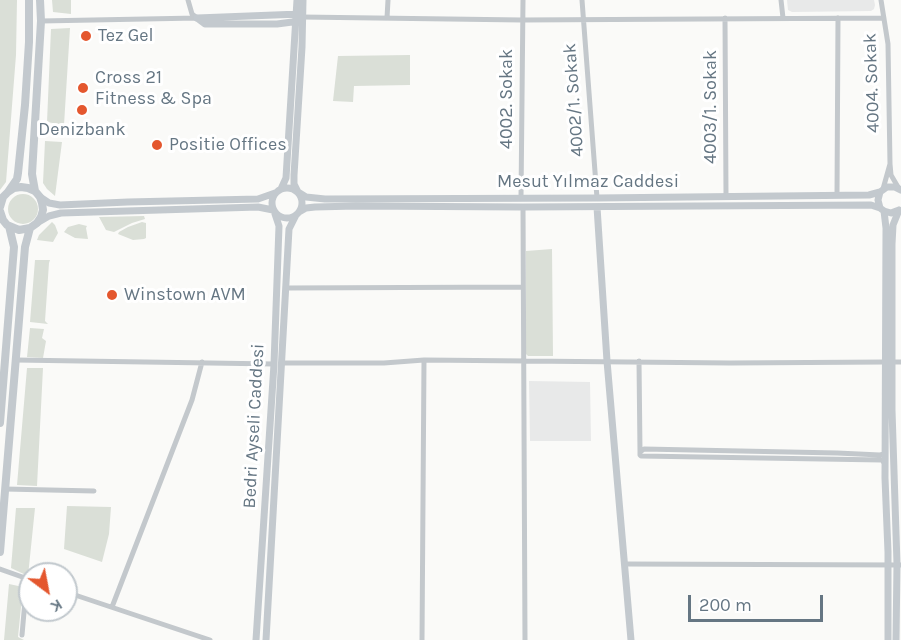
<!DOCTYPE html>
<meta charset="utf-8">
<style>
body{margin:0}
#map{position:relative;width:901px;height:640px;overflow:hidden;background:#fafaf8;font-family:Karla,sans-serif}
canvas{display:block}
.north{position:absolute;left:18px;top:562px;width:60px;height:60px;box-sizing:border-box;background:#fff;border:2px solid #c1c8cd;border-radius:50%;rotate:148deg;font-size:16px;font-weight:700;line-height:24px;text-align:center;color:#657683}
.north::after{content:'';display:block;margin:auto;width:21px;height:27px;background:#e4572e;clip-path:polygon(50% 0,100% 100%,50% 72%,0 100%)}
.scale{position:absolute;left:688px;top:595px;width:135px;height:27px;box-sizing:border-box;border:3px solid #657683;border-top:0;padding-left:8px;font-size:18px;line-height:21px;white-space:nowrap;color:#657683;-webkit-text-stroke:4px #fff;paint-order:stroke}
</style>
<div id="map">
<canvas width="901" height="640"></canvas>
<div class="north">K</div>
<div class="scale">200 m</div>
</div>
<script>
const g = document.querySelector('canvas').getContext('2d');
g.lineJoin = 'round';
function fill(path, color) { g.fillStyle = color; g.fill(path, 'evenodd'); }
const toPath = rows => new Path2D(rows.map(r => 'M' + r).join(''));
function trace(path, color, width, dash) { g.strokeStyle = color; g.lineWidth = width; g.lineCap = dash ? 'butt' : 'round'; g.setLineDash(dash || []); g.stroke(path); }
function write(font, color, halo, rows, align = 'center') {
  g.font = font + ' Karla,sans-serif'; g.lineWidth = 6; g.setLineDash([]); g.textBaseline = 'middle'; g.strokeStyle = halo; g.fillStyle = color; for (const [text, x, y, turn = 0] of rows) {
    g.save(); g.translate(x, y); g.rotate((+turn || 0) * Math.PI / 180); g.textAlign = isNaN(turn) ? turn : align; if (halo) g.strokeText(text, 0, 0); g.fillText(text, 0, 0); g.restore();
  }
}
const built = toPath([
 [787,0,874,0,875,5,874,9,871,11,792,12,788,10],
 [529,381,590,382,591,441,530,441]
]);
const green = toPath([
 [0,0,17,0,16,55,6,182,0,190],
 [52,0,71,0,71,14,53,12],
 [70,28,64,125,47,122,51,29],
 [410,55,410,85,354,86,353,102,333,101,338,56],
 [45,141,62,142,55,196,47,189,43,183],
 '8 209a15 15 0 1 1 30 0a15 15 0 1 1-30 0Z',
 [144,216,145,219,132,223,114,232,106,230,99,217],
 [52,222,55,225,58,233,53,242,37,240,39,235],
 [142,222,146,223,146,238,144,239,133,240,118,234,119,232,128,227],
 [79,224,87,226,86,228,88,239,75,238,64,232,68,227],
 [552,249,553,356,528,356,526,354,526,251],
 [35,260,50,260,49,263,45,321,48,324,30,322],
 [30,328,44,329,42,338,46,341,43,358,27,357],
 [27,368,43,368,37,486,17,485],
 [67,506,111,507,109,534,102,562,64,549],
 [16,508,35,508,28,576,11,568],
 [9,584,23,587,18,637,24,640,4,640]
]);
const street = toPath([
 [188,0,192,14,197,18],
 [582,0,597,198],
 [781,0,783,18],
 [881,0,888,44,890,164],
 [302,17,522,20,884,18],
 [387,18,388,0],
 [725,18,726,196],
 [41,21,197,18],
 [883,189,890,164,891,175,898,187],
 [837,195,838,18],
 [521,198,523,0],
 [523,207,525,640],
 [286,288,523,287],
 [16,360,274,364],
 [639,361,640,452],
 [893,362,901,362],
 [282,363,384,363,424,360,730,363,886,362],
 [885,464,882,460,641,456,640,455,640,452,644,449,837,453,880,455,884,454,885,451],
 [5,489,94,491],
 [624,564,901,565],
 [0,569,28,579],
 [66,592,210,640],
 [112,607,192,400,202,362],
 [22,635,27,578],
 [422,640,424,360]
]);
const secondary = toPath([
 [303,0,302,47,294,175,294,184,298,192,306,197,325,199,597,198,869,195,880,192],
 [197,18,205,24,277,24,300,21],
 [197,18,300,14],
 '272 203a15 15 0 1 1 30 0a15 15 0 1 1-30 0Z',
 [281,189,286,178,297,0],
 [40,197,49,203,60,205,128,202,258,199,275,193],
 [597,207,607,361,631,640],
 [899,210,891,213,884,211,880,208,878,200,880,192,887,187,895,187,901,190],
 [884,211,886,228,885,478,888,552,888,640],
 [299,212,306,208,315,207,356,206,523,207,871,205,880,208],
 [37,223,49,216,61,213,258,207,273,210],
 [256,640,274,364,279,226,275,214],
 [266,640,289,229,296,215],
 [896,640,897,564,892,410,892,244,893,225,899,210]
]);
const primary = toPath([
 [35,191,32,174,41,21,40,0],
 [8,192,17,179,18,173,25,105,29,42,29,0],
 [0,207,3,197,8,192,14,188,21,187,28,188,35,191,40,197,42,203,43,210,41,217,37,223,30,228,19,230,7,225,3,220,0,211],
 [0,423,14,247,9,226],
 [0,552,25,247,30,228]
]);
const markers = [
 [86,36,6,"#e4572e"],
 [83,88,6,"#e4572e"],
 [82,110,6,"#e4572e"],
 [157,145,6,"#e4572e"],
 [112,295,6,"#e4572e"]
];
const poiNames = [
 ["Tez Gel",98,36],
 ["Cross 21",95,78],
 ["Fitness & Spa",95,99],
 ["Denizbank",82,130,"center"],
 ["Positie Offices",169,145],
 ["Winstown AVM",124,295]
];
const streetNames = [
 ["4004. Sokak",872,83,-92],
 ["4002. Sokak",507,99,-90],
 ["4002/1. Sokak",574,100,-94],
 ["4003/1. Sokak",711,107,-90],
 ["Mesut Yılmaz Caddesi",588,182],
 ["Bedri Ayseli Caddesi",254,426,-87]
];
fill(built, '#e8e9e9');
fill(green, '#dadfd7');
trace(street, '#c3c8cc', 5);
trace(secondary, '#c3c9ce', 7);
trace(primary, '#c3c9ce', 8);
for (const [x, y, r, color] of markers) { const dot = new Path2D(); dot.arc(x, y, r, 0, 2 * Math.PI); g.fillStyle = color; g.fill(dot); trace(dot, '#fff', 2); }
write('18px', '#657683', '#fff', poiNames, 'left');
write('18px', '#657683', '#fff', streetNames);
</script>
